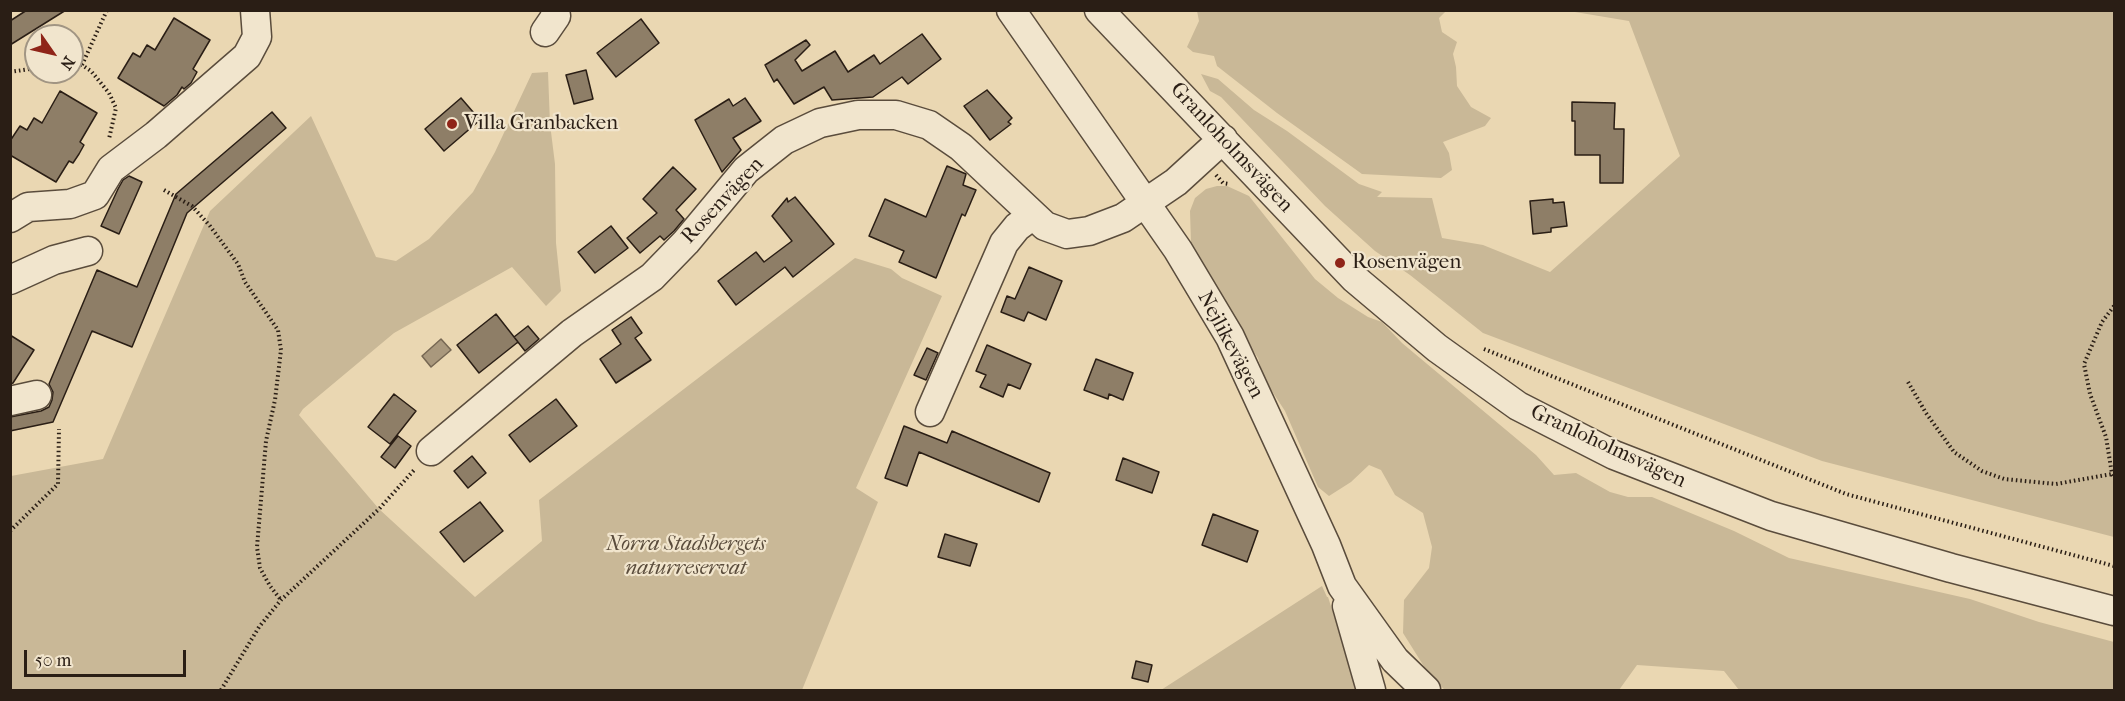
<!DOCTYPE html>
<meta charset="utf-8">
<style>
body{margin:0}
#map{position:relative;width:2125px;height:701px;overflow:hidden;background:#ead7b2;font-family:"IM FELL French Canon",serif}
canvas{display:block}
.frame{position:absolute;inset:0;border:12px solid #2a1e15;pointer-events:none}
.north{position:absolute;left:24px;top:24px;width:60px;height:60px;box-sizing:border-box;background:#f1e5cd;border:2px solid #a19583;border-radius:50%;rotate:124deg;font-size:16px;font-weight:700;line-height:24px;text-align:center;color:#2a1e15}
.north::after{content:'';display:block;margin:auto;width:21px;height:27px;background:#8f2418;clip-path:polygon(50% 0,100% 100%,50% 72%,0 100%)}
.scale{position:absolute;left:24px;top:650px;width:162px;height:27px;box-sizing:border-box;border:3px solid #2a1e15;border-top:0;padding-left:8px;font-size:18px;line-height:21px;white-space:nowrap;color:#2a1e15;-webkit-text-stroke:4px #f1e5cd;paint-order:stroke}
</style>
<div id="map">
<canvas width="2125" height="701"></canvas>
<div class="frame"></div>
<div class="north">N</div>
<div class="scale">50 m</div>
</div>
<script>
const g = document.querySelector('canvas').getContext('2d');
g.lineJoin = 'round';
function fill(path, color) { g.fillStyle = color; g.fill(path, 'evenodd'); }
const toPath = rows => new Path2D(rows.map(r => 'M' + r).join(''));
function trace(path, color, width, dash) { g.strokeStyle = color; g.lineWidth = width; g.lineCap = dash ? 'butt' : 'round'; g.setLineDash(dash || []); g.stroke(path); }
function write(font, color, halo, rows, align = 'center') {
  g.font = font + ' "IM FELL French Canon",serif'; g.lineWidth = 4.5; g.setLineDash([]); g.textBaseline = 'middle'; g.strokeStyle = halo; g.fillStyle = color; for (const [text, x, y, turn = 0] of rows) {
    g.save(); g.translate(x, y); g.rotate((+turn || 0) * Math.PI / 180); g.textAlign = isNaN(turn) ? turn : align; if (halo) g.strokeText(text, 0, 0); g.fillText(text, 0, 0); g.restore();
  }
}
const green = toPath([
 [1197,11,1446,11,1439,18,1442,32,1457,42,1453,54,1456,67,1457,86,1471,107,1491,118,1485,126,1443,142,1449,153,1452,170,1441,178,1362,174,1277,113,1217,66,1214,56,1193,52,1187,47,1199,21],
 [1569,11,2114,11,2114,537,1822,461,1483,333,1410,275,1375,251,1325,206,1221,97,1210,91,1201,74,1218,79,1254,110,1287,131,1359,184,1382,192,1377,197,1432,198,1442,238,1483,245,1550,272,1680,156,1629,21],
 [548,72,550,124,555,164,556,243,561,291,546,306,512,267,394,333,303,409,299,415,379,509,475,597,542,541,539,500,855,258,891,269,902,278,942,296,856,488,878,502,802,690,11,690,11,476,103,459,210,211,311,116,376,257,396,261,429,239,473,192,495,152,532,73],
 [1217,186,1227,186,1249,196,1315,279,1338,298,1368,317,1382,322,1402,343,1536,455,1554,475,1576,473,1610,492,1628,497,1652,497,1734,531,1789,558,1970,599,2039,622,2114,642,2114,690,1739,690,1724,671,1637,665,1619,690,1445,690,1430,676,1403,633,1404,600,1429,568,1432,547,1423,513,1395,495,1381,470,1369,465,1351,482,1329,496,1318,487,1285,411,1264,379,1258,358,1220,302,1191,243,1190,211,1195,198,1206,189],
 [1322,586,1327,597,1328,597,1358,690,1161,690]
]);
const water = toPath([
 [441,339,451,350,431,367,422,356,441,339]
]);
const building = toPath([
 [27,10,66,10,10,45,10,21,27,10],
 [174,18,210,40,193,69,197,72,191,83,184,89,182,87,177,95,164,106,118,78,133,53,140,57,147,45,155,50,174,18],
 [641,19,659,43,616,77,597,53,641,19],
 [922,34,941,59,908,84,902,77,873,97,832,100,824,87,794,104,777,79,774,82,765,65,806,40,810,45,795,60,802,71,835,51,848,72,874,55,880,64,922,34],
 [586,70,593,99,574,104,566,75,586,70],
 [987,90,1012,118,1008,122,1011,124,990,140,964,106,987,90],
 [60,91,97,113,80,142,84,145,79,154,73,163,69,161,56,182,10,155,10,141,20,126,27,130,34,118,42,123,60,91],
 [461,98,480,120,444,151,425,129,461,98],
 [745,98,761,121,733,138,741,150,722,172,695,120,729,99,733,106,745,98],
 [1572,102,1615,103,1614,129,1624,129,1623,183,1600,183,1600,155,1575,155,1575,121,1572,121,1572,102],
 [272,112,286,128,187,213,132,347,92,331,53,422,10,431,10,417,41,411,49,407,52,400,53,392,49,384,97,270,137,287,176,194,272,112],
 [947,166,966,174,963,185,976,190,965,216,962,214,936,278,899,262,904,251,869,236,885,199,926,217,947,166],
 [673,167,696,189,676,210,684,219,674,231,664,240,660,236,640,253,627,238,657,213,643,199,673,167],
 [129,176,142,182,119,234,101,226,118,189,123,180,129,176],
 [795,197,834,244,793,277,785,267,736,305,718,281,756,252,764,262,792,241,772,216,787,198,788,202,795,197],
 [1553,199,1553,203,1564,202,1567,226,1551,228,1551,232,1533,234,1530,201,1553,199],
 [611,226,628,248,595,273,578,252,611,226],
 [1029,267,1062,281,1046,320,1028,312,1024,321,1001,312,1007,296,1015,299,1029,267],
 [496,314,518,342,479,373,457,345,496,314],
 [631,317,642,333,635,338,651,360,616,383,600,359,621,344,612,330,631,317],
 [528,326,539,339,525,351,514,337,528,326],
 [10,335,34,350,13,383,10,384,10,335],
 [987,345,1031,364,1020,389,1008,384,1003,397,980,387,986,375,976,371,987,345],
 [927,348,938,353,926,380,914,375,927,348],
 [1096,359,1133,373,1123,400,1109,394,1108,399,1084,390,1096,359],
 [394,394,416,411,390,444,368,427,394,394],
 [556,399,577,426,530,462,509,435,556,399],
 [904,426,947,443,952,431,1050,473,1039,502,919,452,907,486,885,478,904,426],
 [398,436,411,446,395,468,381,457,398,436],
 [472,456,486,473,468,488,454,471,472,456],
 [1123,458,1159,472,1152,493,1116,480,1123,458],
 [480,502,503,531,464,562,440,532,480,502],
 [1213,514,1258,531,1247,562,1202,545,1213,514],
 [945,534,977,544,970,566,938,557,945,534],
 [1136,661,1152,665,1148,682,1132,678,1136,661]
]);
const path = toPath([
 [72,63,82,65,91,71,109,93,116,108,109,139],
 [82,65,107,10],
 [10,72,36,68],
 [1216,175,1223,183,1229,184],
 [164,190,192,206,210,226,238,264,245,282,278,330,281,350,275,400,266,441,257,547,260,568,270,586,281,600],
 [2114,306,2102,322,2084,364,2090,394,2106,437,2112,474,2114,477],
 [1484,349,1846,494,2114,566],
 [1908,382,1926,413,1954,452,1982,471,2004,479,2056,484,2112,474],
 [10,531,58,484,59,429],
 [221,690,259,627,281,600,379,509,415,469]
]);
const minor = toPath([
 [1011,10,1178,250,1230,337,1326,545,1342,586,1395,660,1426,690],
 [1099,10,1355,279,1437,348,1518,406,1614,455,1771,516,1951,568,2114,611],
 [545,32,556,16,555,10],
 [10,218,28,207,70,204,95,195,111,169,156,135,247,56,257,37,255,10],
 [10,280,54,260,88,251],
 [10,401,37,395],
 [930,412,1004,243,1017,227,1033,215],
 [431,451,572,333,652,277,686,242,746,170,784,140,820,123,858,115,896,115,929,125,961,147,1045,226,1067,234,1089,231,1123,218,1176,182,1223,139],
 [1347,606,1371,690]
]);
const markers = [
 [452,124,6,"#8f2418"],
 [1340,263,6,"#8f2418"]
];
const poiNames = [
 ["Villa Granbacken",464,124],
 ["Rosenvägen",1352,263]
];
const streetNames = [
 ["Granloholmsvägen",1231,148,47],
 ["Rosenvägen",723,201,-47],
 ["Nejlikevägen",1230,345,62],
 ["Granloholmsvägen",1608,447,25]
];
const parkNames = [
 ["Norra Stadsbergets",686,545],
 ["naturreservat",686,569]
];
fill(green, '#c9b897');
fill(water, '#a9987d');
trace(water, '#766753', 1.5);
fill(building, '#8e7e67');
trace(building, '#2a1e15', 1.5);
trace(minor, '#5a4c3c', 31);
trace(path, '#2a1e15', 4, [1.5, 3]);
trace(minor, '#f1e5cd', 28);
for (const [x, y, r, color] of markers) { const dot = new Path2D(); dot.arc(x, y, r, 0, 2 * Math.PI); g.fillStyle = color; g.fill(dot); trace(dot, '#f1e5cd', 2); }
write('21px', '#2a1e15', '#f1e5cd', poiNames, 'left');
write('21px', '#2a1e15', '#f1e5cd', streetNames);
write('italic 21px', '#5a4c3c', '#f1e5cd', parkNames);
</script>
